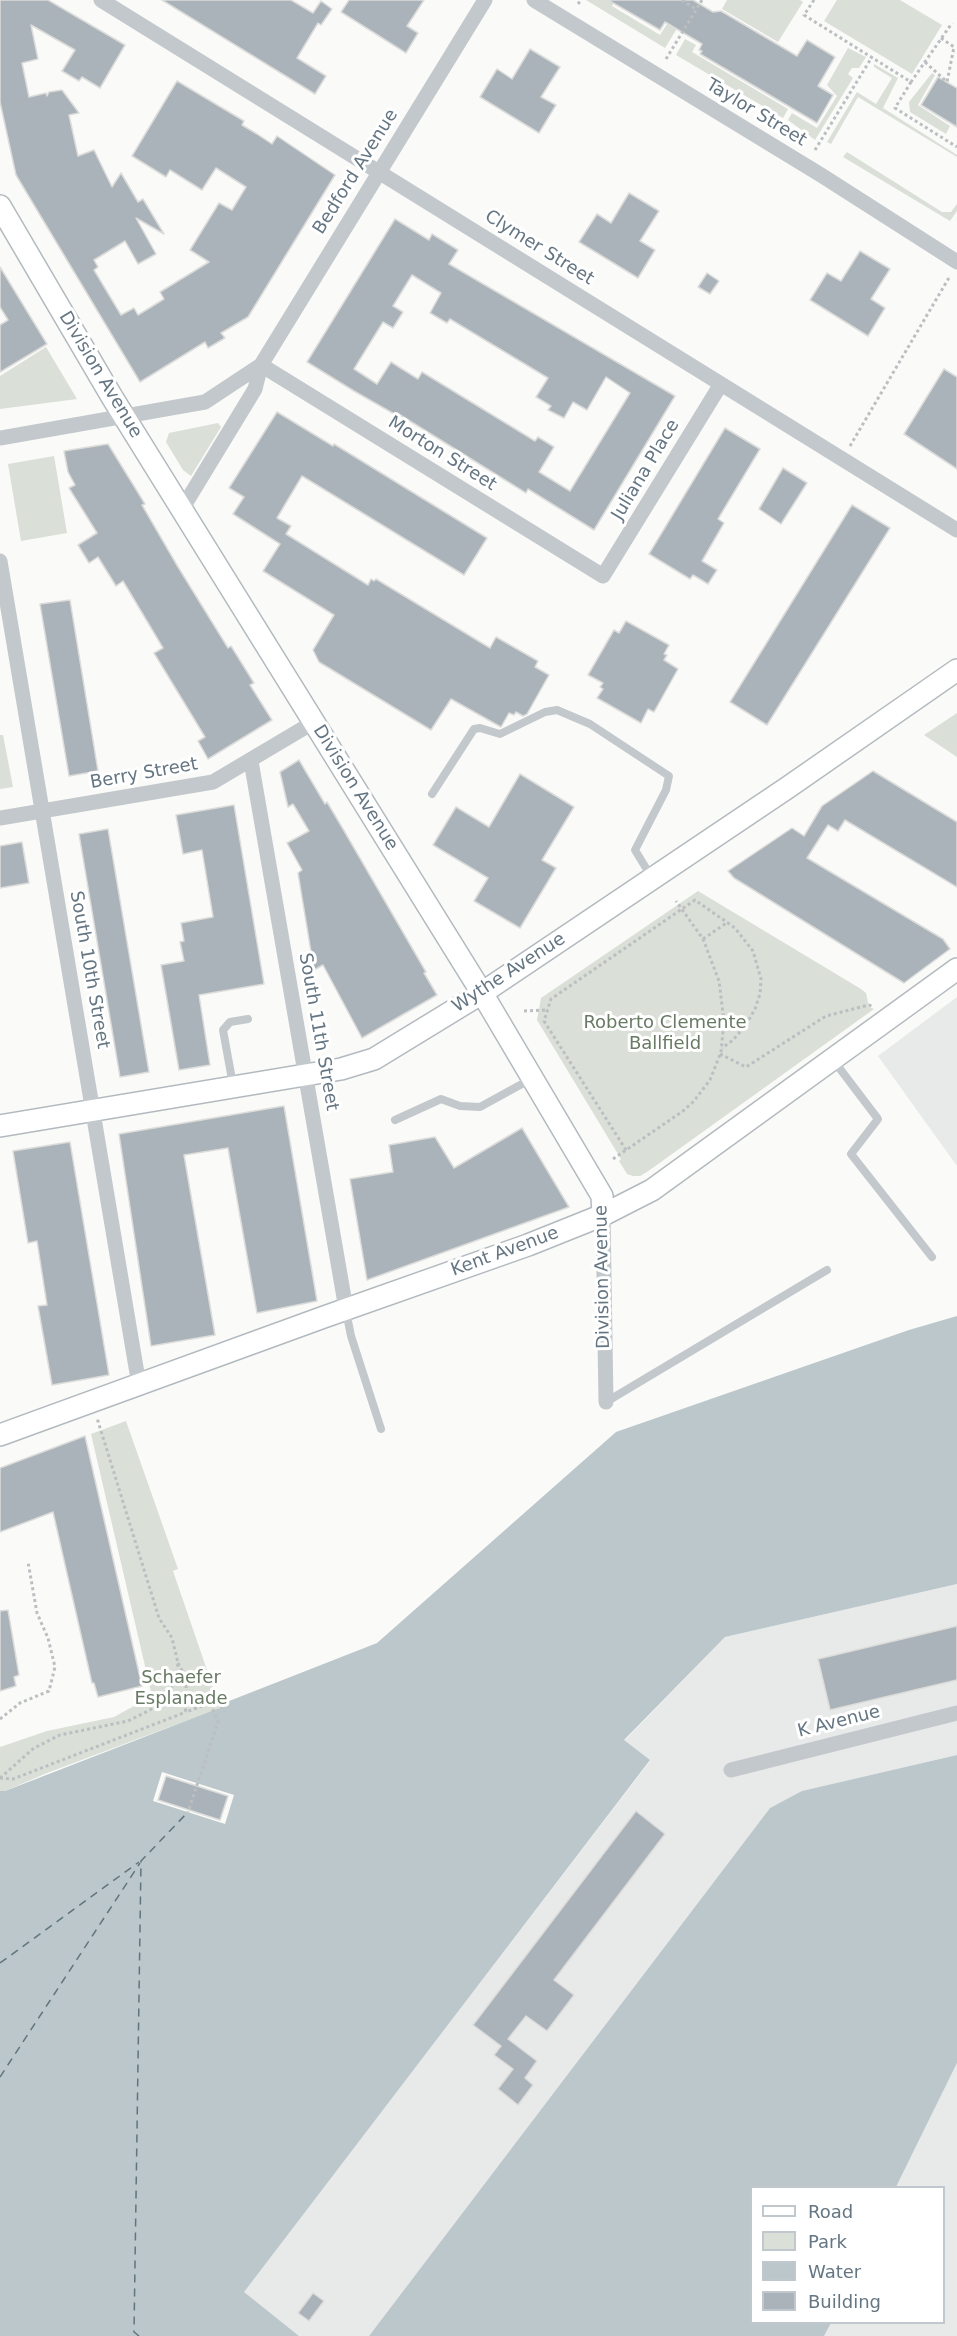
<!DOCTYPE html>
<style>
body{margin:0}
#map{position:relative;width:957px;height:2336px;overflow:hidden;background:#fafaf8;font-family:"DejaVu Sans",sans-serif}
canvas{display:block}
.legend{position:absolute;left:750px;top:2186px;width:195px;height:138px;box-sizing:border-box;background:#fff;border:2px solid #c1c8cd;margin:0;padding:8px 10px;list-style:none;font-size:18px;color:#657683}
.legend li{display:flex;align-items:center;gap:12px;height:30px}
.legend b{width:30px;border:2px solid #c1c8cd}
</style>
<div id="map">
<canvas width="957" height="2336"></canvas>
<ul class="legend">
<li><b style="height:8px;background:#fff"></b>Road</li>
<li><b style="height:16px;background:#dadfd7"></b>Park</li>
<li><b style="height:16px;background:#bbc7cb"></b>Water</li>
<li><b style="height:16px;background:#aab3b9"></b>Building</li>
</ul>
</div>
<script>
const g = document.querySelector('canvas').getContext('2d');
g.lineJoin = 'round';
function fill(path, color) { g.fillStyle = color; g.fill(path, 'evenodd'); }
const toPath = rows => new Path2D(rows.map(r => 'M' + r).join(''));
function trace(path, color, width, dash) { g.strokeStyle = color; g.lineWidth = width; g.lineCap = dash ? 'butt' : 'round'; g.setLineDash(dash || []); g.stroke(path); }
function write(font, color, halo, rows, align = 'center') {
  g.font = font + ' "DejaVu Sans",sans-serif'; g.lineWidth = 6; g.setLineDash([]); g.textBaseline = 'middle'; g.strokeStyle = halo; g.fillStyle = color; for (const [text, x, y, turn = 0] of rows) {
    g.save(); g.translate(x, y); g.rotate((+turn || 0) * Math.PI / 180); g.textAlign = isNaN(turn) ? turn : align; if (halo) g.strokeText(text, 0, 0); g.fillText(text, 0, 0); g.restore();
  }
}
const built = toPath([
 [957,997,957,1166,878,1056],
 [957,1584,957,1755,803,1791,770,1808,369,2336,299,2336,243,2292,650,1761,624,1741,725,1637],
 [957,2063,957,2336,824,2336,831,2323,944,2322,944,2188,896,2187]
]);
const green = toPath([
 [586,0,615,0,612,6,660,35,678,7,687,12,665,48],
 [727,0,800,0,803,2,778,42,722,9],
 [837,0,900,0,942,25,912,74,824,21],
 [685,39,696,45,692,52,788,109,783,118,676,55],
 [848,48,866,57,859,68,852,68,848,74,853,78,815,140,788,120,792,113,817,128,837,96,827,85],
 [874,64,898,78,883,108,957,155,957,157,858,97,831,144,827,142,857,92,876,104,892,78,874,67],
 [932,73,935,75,918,105,950,126,946,134,910,112,909,102],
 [847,152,942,212,951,212,957,204,957,211,950,221,843,157],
 [46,347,77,399,0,409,0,376],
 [218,423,221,427,191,476,183,470,166,442,169,433],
 [54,456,67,533,21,541,8,464],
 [957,713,957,757,924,735],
 [0,735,3,735,13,787,0,789],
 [698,891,861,989,866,993,869,1007,874,1009,647,1172,640,1176,633,1176,627,1174,619,1161,621,1159,537,1020,541,998],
 [126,1421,178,1569,173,1571,220,1708,47,1773,5,1791,0,1791,0,1747,47,1731,114,1717,152,1696,91,1434]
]);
const water = toPath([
 [957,1316,957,1584,725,1637,624,1740,650,1760,244,2292,299,2336,0,2336,0,1791,5,1791,214,1710,220,1708,219,1705,377,1643,616,1432,909,1330],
 [957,1755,957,2063,896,2187,752,2188,752,2322,831,2323,824,2336,369,2336,770,1808,802,1791]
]);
const pier = toPath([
 [162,1772,234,1795,225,1824,153,1801]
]);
const ferry = toPath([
 [0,1963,139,1862],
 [0,2077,140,1863],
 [139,2336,134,2332,141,1861,188,1812]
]);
const building = toPath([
 [0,0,48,0,125,45,100,88,82,77,79,81,62,71,75,50,31,25,38,59,22,63,29,97,46,93,47,96,49,92,62,90,79,113,69,115,78,156,94,150,112,187,121,173,138,202,143,199,164,234,136,218,156,254,138,264,125,241,94,260,98,267,94,270,121,315,134,308,138,315,164,299,160,292,209,262,190,250,219,203,232,210,246,187,216,168,202,190,170,170,166,177,132,156,177,81,244,121,242,125,257,134,272,144,277,136,335,175,248,317,221,333,225,338,208,348,205,342,140,382,16,175,0,102,0,0],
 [162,0,291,0,313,13,321,1,332,9,321,25,318,23,297,58,326,76,315,94,162,0],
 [349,0,424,0,407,26,418,33,406,53,341,12,349,0],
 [608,0,693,0,713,12,721,11,797,56,807,40,835,57,818,86,833,95,817,123,700,54,702,51,699,50,702,44,665,22,660,30,608,0],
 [530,49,560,67,541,97,556,105,539,133,480,97,497,69,512,79,530,49],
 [938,77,957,88,957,127,921,105,938,77],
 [629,193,659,211,640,241,655,250,638,278,579,242,597,214,611,223,629,193],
 [395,219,429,240,432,234,458,250,449,264,675,396,594,530,528,489,526,493,397,413,396,415,354,391,307,362,395,219],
 [412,275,441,293,430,313,447,323,450,319,548,378,536,397,551,406,548,410,564,418,573,402,587,410,606,377,630,393,570,491,539,472,554,447,538,437,535,441,422,372,418,379,391,362,377,384,354,369,383,322,393,328,403,312,393,306,412,275],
 [860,251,890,269,871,299,885,308,868,336,810,300,827,273,841,281,860,251],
 [0,267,47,344,0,372,0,325,8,320,0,307,0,267],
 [707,273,719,281,710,294,698,287,707,273],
 [944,369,957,377,957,469,904,434,944,369],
 [277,412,333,446,334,444,487,538,464,575,302,476,277,518,291,526,286,534,368,585,371,579,374,581,376,579,490,648,496,637,538,661,535,667,549,675,527,714,523,716,516,712,514,715,509,713,501,727,451,699,431,730,319,662,313,650,334,615,263,571,280,544,233,514,244,497,229,488,277,412],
 [725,428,760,449,718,519,724,523,702,561,717,570,708,584,693,575,690,579,649,554,725,428],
 [108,444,145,504,142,505,178,567,228,648,231,646,254,683,250,685,272,720,208,759,198,741,205,737,154,653,163,648,132,596,123,581,116,586,98,557,89,563,78,545,97,533,69,488,75,485,68,472,64,451,108,444],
 [783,468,807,483,781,524,759,509,783,468],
 [852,505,890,528,767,725,730,702,852,505],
 [70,600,98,771,69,776,40,604,70,600],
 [626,621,669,645,664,654,667,655,664,660,678,669,654,712,648,709,641,723,597,698,603,689,600,687,603,683,588,675,614,630,619,633,626,621],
 [299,760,325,804,327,802,343,829,426,972,424,973,437,995,362,1038,323,965,314,970,298,873,302,870,287,843,309,831,293,804,288,807,280,772,299,760],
 [873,771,957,822,957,887,845,820,838,831,828,825,807,858,943,939,950,949,904,983,734,878,728,871,792,828,804,836,822,806,873,771],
 [520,774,574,807,542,860,556,868,520,928,474,901,488,878,433,845,456,807,489,827,520,774],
 [234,805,264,984,199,995,210,1065,179,1070,161,965,184,961,180,942,184,941,181,923,213,917,202,850,183,854,176,815,234,805],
 [108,829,149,1072,120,1077,79,834,108,829],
 [22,842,29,883,0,888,0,846,22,842],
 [284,1106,317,1301,257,1313,228,1148,184,1155,215,1335,151,1346,119,1134,284,1106],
 [522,1128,569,1207,367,1280,350,1179,393,1172,389,1145,435,1137,454,1168,522,1128],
 [70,1142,109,1375,52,1385,38,1306,47,1305,37,1241,28,1243,13,1151,70,1142],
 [85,1436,142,1686,98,1697,94,1683,92,1683,53,1512,0,1532,0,1468,85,1436],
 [8,1610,19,1675,14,1677,16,1686,0,1691,0,1611,8,1610],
 [957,1626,957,1680,830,1710,818,1659,957,1626],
 [166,1776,228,1796,220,1820,158,1800,166,1776],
 [636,1811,665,1834,554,1980,574,1995,547,2031,526,2016,508,2039,537,2061,525,2078,533,2085,518,2105,498,2089,513,2069,494,2055,501,2046,473,2025,636,1811],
 [313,2293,324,2301,309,2321,298,2313,313,2293]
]);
const path = toPath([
 [682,0,697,10],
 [814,0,804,15,911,82,952,23],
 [578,4,581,0],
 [941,38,954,47,947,82],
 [666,59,702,0],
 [925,62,947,82],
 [911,82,895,108,957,147],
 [815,150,872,57],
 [850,446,950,276],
 [703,939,728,922],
 [524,1011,547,1010],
 [720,1054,746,1067,826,1016,869,1005,873,1007],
 [626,1150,544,1021,551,999,695,900,735,928,753,951,761,979,760,994,755,1009,746,1025,733,1040,722,1048],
 [613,1159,683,1111,694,1101,710,1080,721,1052,724,1021,719,981,703,939,676,901],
 [178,1663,186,1678,186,1695,184,1704,186,1712,210,1703,218,1722,188,1812],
 [0,1719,20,1703,49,1691,55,1667,48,1638,37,1613,28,1562],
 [0,1778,34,1748,60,1735,128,1721,150,1710,168,1694,176,1680,178,1663,172,1638,159,1618,97,1418],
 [0,1778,13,1779,186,1712]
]);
const lane = toPath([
 [432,794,474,729,480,728,500,734,545,712,557,710,590,724,669,776,666,790,635,850,652,878],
 [834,1061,878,1119,851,1154,932,1257],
 [233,1085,223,1030,230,1022,248,1019],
 [395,1120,441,1099,460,1106,480,1107,531,1079],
 [346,1311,351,1336,381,1429],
 [606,1402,827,1270]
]);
const street = toPath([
 [101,0,957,530],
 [534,0,821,175,957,262],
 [261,365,603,576,721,384],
 [0,438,205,402,261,365],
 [182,509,255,389,261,365,485,0],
 [0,561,139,1385],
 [251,761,346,1309],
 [0,818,213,782,314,722],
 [603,1215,606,1402],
 [731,1770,957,1713]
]);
const secondary = toPath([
 [0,206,112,397,482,993,602,1196,603,1215],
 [0,1126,341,1069,374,1059,482,993,787,788,957,670],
 [0,1435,324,1317,528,1245,603,1215,652,1190,957,969]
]);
const streetNames = [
 ["Taylor Street",756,113,31],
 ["Bedford Avenue",356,172,-58],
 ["Clymer Street",539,248,32],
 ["Division Avenue",100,375,59],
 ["Morton Street",442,454,32],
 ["Juliana Place",646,470,-59],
 ["Berry Street",144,774,-10],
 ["Division Avenue",355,788,58],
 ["South 10th Street",89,970,80],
 ["Wythe Avenue",509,973,-33],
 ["South 11th Street",318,1032,80],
 ["Kent Avenue",505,1252,-20],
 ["Division Avenue",603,1277,-91],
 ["K Avenue",839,1722,-14]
];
const parkNames = [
 ["Roberto Clemente",665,1023],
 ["Ballfield",665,1044],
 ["Schaefer",181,1678],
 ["Esplanade",181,1699]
];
fill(built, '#e8e9e9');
fill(green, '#dadfd7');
fill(water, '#bbc7cb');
fill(pier, '#fafaf8');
trace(ferry, '#60757c', 1.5, [8, 6]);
fill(building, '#aab3b9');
trace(building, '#dcdcda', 1.5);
trace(secondary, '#b3babf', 24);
trace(path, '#bbbfc2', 3, [3, 3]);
trace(lane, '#c3c8cc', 8);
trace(street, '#c3c8cc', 15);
trace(secondary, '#fff', 21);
write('18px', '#657683', '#fff', streetNames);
write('18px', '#687a64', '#fff', parkNames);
</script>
